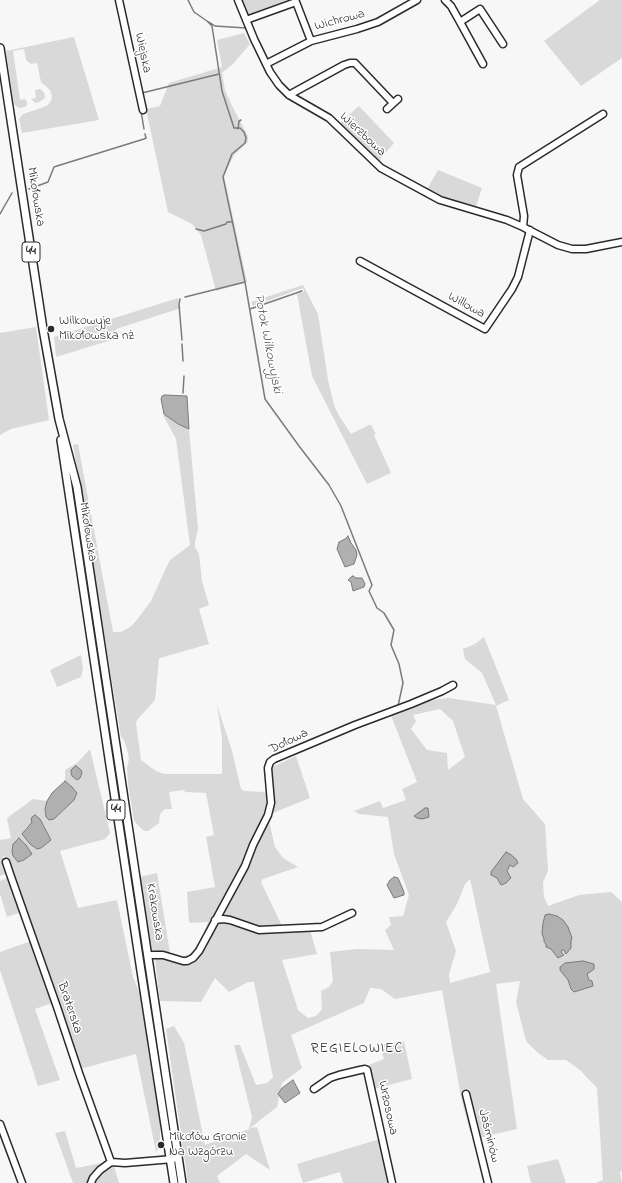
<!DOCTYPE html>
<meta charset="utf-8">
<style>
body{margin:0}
canvas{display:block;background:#f7f7f7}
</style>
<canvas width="622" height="1183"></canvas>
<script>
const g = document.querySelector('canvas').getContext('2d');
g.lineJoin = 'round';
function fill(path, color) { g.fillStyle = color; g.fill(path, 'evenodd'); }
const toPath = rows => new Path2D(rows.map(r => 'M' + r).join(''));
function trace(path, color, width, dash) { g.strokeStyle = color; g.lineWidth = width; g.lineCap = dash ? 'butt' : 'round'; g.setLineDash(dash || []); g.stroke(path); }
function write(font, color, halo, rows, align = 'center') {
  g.font = font + ' "Indie Flower",sans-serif'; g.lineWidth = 3; g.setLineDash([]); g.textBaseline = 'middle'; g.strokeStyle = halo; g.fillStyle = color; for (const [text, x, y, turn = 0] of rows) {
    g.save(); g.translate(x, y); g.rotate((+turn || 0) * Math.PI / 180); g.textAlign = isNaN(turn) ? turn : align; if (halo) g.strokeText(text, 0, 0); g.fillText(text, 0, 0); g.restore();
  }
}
const green = toPath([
 [243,0,289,0,248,17,241,1],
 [600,0,622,0,622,58,581,86,544,41],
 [244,33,250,44,233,64,222,73,225,90,231,104,248,136,248,142,234,155,224,176,247,282,216,291,201,235,192,224,168,212,146,109,160,106,169,83,222,67,217,40],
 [74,37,99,120,22,133,19,119,23,114,44,107,48,105,51,101,52,96,50,90,41,82,37,63,31,64,26,60,24,49,13,51,20,100,25,99,27,102,27,105,25,107,19,108,16,106,14,104,6,51],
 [40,89,44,92,45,98,39,102,35,103,31,99,36,98,35,90],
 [359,106,394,143,378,162,338,125],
 [438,170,482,188,476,206,442,197,426,191],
 [303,285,318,314,328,380,334,405,338,414,351,434,369,425,371,425,376,434,374,435,391,473,367,484,312,376,297,294,304,292,303,288,253,306,251,302],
 [178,298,181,308,116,329,118,338,56,357,54,337],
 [36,327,49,420,11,429,0,435,0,333],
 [164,414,178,424,189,429,198,529,195,542,195,547,199,554,202,581,209,605,199,609,209,644,160,658,159,659,155,700,137,720,136,723,141,760,156,771,164,774,222,774,222,738,217,705,232,751,241,789,244,791,264,792,266,794,267,809,264,820,262,823,269,821,275,847,283,858,298,867,263,879,261,882,282,926,310,926,311,933,317,954,282,960,298,1010,308,1018,316,1016,322,1009,321,991,329,987,333,981,330,952,357,949,394,950,385,930,391,925,389,917,403,916,409,895,394,854,388,817,359,814,354,811,380,801,383,808,406,800,402,789,417,782,390,713,409,702,449,698,496,705,482,673,465,659,463,649,475,644,484,637,509,700,496,706,523,799,545,824,548,871,543,882,544,897,548,906,579,895,611,892,622,902,622,1171,620,1172,622,1183,596,1183,603,1180,597,1088,580,1070,566,1060,548,1060,538,1053,526,1041,516,1002,520,981,496,984,517,1129,479,1138,473,1132,470,1132,461,1097,442,990,395,999,381,989,370,988,364,1003,291,1035,302,1068,282,1083,277,1107,250,1128,257,1127,270,1170,246,1154,217,1176,220,1183,188,1183,166,1029,174,1026,184,1043,205,1145,249,1129,252,1117,234,1045,240,1045,256,1085,267,1083,273,1077,254,982,248,982,229,992,215,978,201,1002,160,1001,155,959,169,953,152,950,139,877,157,873,170,953,180,957,190,954,193,951,201,940,208,922,191,923,189,922,187,892,215,887,206,837,214,835,206,793,185,792,184,790,169,792,172,809,165,809,160,814,159,823,156,825,148,831,144,831,134,821,128,784,127,768,129,759,128,753,124,740,121,737,91,553,85,510,73,445,78,444,113,632,121,632,130,627,136,621,151,601,166,568,170,560,190,545,176,439,163,415],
 [440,709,453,721,465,757,448,770,447,753,427,750,411,729,416,721,413,715],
 [470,879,490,972,450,983,449,974,456,951,446,922,457,904,465,884],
 [75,502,174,1146,173,1148,148,996,73,503],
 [81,655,83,669,81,677,57,687,50,670],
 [90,749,110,833,105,839,60,851,78,908,117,900,133,977,142,998,148,1050,160,1120,160,1147,156,1152,136,1054,80,1069,58,1001,35,1009,60,1080,38,1086,0,970,0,952,31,941,22,912,7,917,0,894,0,881,12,876,4,855,3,856,7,873,0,876,0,839,1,840,11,838,7,818,33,799,47,801,45,809,46,817,54,819,74,800,77,793,72,787,65,781,65,770,77,763],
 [40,819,45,827,50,840,25,829,32,822],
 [19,838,26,845,13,856,13,844],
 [296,756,310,798,273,813,271,773,272,767],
 [404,1041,412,1079,373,1089,364,1067,384,1059,379,1045],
 [65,1131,76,1168,106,1162,94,1172,90,1183,73,1183,55,1133],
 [380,1139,390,1182,385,1183,343,1183,340,1172,303,1183,297,1164],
 [558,1159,566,1183,531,1183,527,1166],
 [114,1166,119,1183,96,1183,97,1180,108,1168]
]);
const water = toPath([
 [165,395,187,396,189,429,178,424,164,414,161,399,162,396,165,395],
 [348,536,351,543,356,550,357,555,354,564,345,567,337,549,339,542,345,539,348,536],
 [353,576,356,578,362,578,365,584,364,587,353,591,351,582,348,580,351,577,353,576],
 [76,766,81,770,82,773,80,778,77,780,72,776,71,772,71,770,74,767,76,766],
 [65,781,72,787,77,793,74,800,54,819,49,820,46,817,45,809,47,801,52,793,65,781],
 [425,808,428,808,429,817,422,819,417,818,414,816,425,808],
 [35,815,40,819,51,840,41,848,37,849,30,844,22,834,32,822,31,819,32,817,35,815],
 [19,838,26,845,32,854,24,860,18,862,13,856,12,851,13,844,19,838],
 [506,852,510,854,516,859,518,863,513,867,510,865,507,871,511,878,506,883,501,885,497,878,491,875,491,872,506,852],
 [394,877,398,878,404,892,404,895,394,898,387,885,390,880,394,877],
 [549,914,557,916,563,920,568,927,572,938,571,941,571,948,566,954,564,950,562,950,561,952,564,955,558,958,551,949,546,947,546,944,544,942,544,939,542,933,543,923,545,915,549,914],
 [583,961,594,964,594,969,587,974,589,980,592,981,593,986,574,992,571,989,568,980,560,970,560,967,565,963,583,961],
 [293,1080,300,1093,285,1103,278,1094,282,1088,293,1080]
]);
const stream = toPath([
 [188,0,194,12,207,21,212,26,222,91,234,128,240,128,244,132,246,138,245,143,232,154,223,177,245,282,265,399,299,446,329,485,341,506,372,585,369,591,377,608,384,613,394,630,391,645,399,664,403,683,398,706],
 [209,22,215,26,246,28],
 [142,93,219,74],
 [141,111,144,129],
 [238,129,239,121,241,120],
 [29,189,48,182,54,167,57,166,144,139,146,138,145,134],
 [0,214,12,193],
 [196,229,204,231,226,224,227,222,231,222],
 [185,297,245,282],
 [180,299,179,305,182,340],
 [250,309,302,291],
 [182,344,183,361],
 [183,393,184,376]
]);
const minor = toPath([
 [119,0,143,110],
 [238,0,254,39,270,72,279,85,289,95,329,118,381,168,440,200,507,220,523,227,558,245,572,249,586,249,622,242],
 [445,0,451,6,460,22,480,9,503,44],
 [246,20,296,2,311,41],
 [460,22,483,64],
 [266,64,311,41,357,29,378,22,417,0],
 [289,95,344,65,350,63,355,63,393,103],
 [387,109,398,99],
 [523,227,524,216,517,175,519,167,603,114],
 [360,261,485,329,512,289,518,277,530,230],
 [6,862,10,874,57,1007,79,1073,111,1162],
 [215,920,223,919,230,920,259,930,322,927,352,913],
 [148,955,163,955,183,961,187,961,193,958,199,951,245,866,253,845,268,815,271,803,268,768,270,762,274,759,355,725,411,704,442,691,453,685],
 [314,1089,330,1078,339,1075,360,1070,365,1069,367,1070,392,1183],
 [466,1094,488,1183],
 [0,1124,22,1183],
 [91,1183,93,1178,100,1170,111,1162,125,1163,173,1159]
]);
const major = toPath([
 [0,48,43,329,59,419,77,487,182,1183],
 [61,440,141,971,174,1183]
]);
const markers = [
 [51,329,4,"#2b2b2b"],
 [161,1145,4,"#2b2b2b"]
];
const shields = [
 [31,252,18],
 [116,810,18]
];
const shieldNames = [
 ["44",31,252],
 ["44",116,810]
];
const streetNames = [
 ["Wichrowa",340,21,-15],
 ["Wiejska",142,53,78],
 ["Wierzbowa",362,135,43],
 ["Mikołowska",35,197,81],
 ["Willowa",466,306,29],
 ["Mikołowska",87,532,81],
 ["Dołowa",289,742,-26],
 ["Krakowska",154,912,81],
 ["Braterska",69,1008,71],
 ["Wrzosowa",387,1108,78],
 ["Jaśminów",488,1136,76]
];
const poiNames = [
 ["Wilkowyje",59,322],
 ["Mikołowska nż",59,337],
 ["Mikołów Gronie",169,1138],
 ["Na Wzgórzu",169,1153]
];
const waterNames = [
 ["Potok Wilkowyjski",267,344,79]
];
const neighbourhoodNames = [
 ["REGIELOWIEC",357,1050]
];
fill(green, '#d9d9d9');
fill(water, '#b0b0b0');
trace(water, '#7b7b7b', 1);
trace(stream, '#7b7b7b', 1.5);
trace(minor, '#2b2b2b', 9);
trace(major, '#2b2b2b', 10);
trace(minor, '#fff', 6);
trace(major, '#fff', 7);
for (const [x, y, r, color] of markers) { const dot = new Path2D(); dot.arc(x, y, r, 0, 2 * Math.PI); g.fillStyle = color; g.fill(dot); trace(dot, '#fff', 1.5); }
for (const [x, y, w] of shields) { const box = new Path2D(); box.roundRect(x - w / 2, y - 10, w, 20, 3); g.fillStyle = '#fff'; g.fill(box); trace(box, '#2b2b2b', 1); }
write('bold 12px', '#2b2b2b', null, shieldNames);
write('13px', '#2b2b2b', '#fff', streetNames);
write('13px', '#2b2b2b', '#fff', poiNames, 'left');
write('italic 14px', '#5a5a5a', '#fff', waterNames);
g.letterSpacing = '1px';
write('14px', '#2b2b2b', '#fff', neighbourhoodNames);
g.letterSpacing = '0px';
</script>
